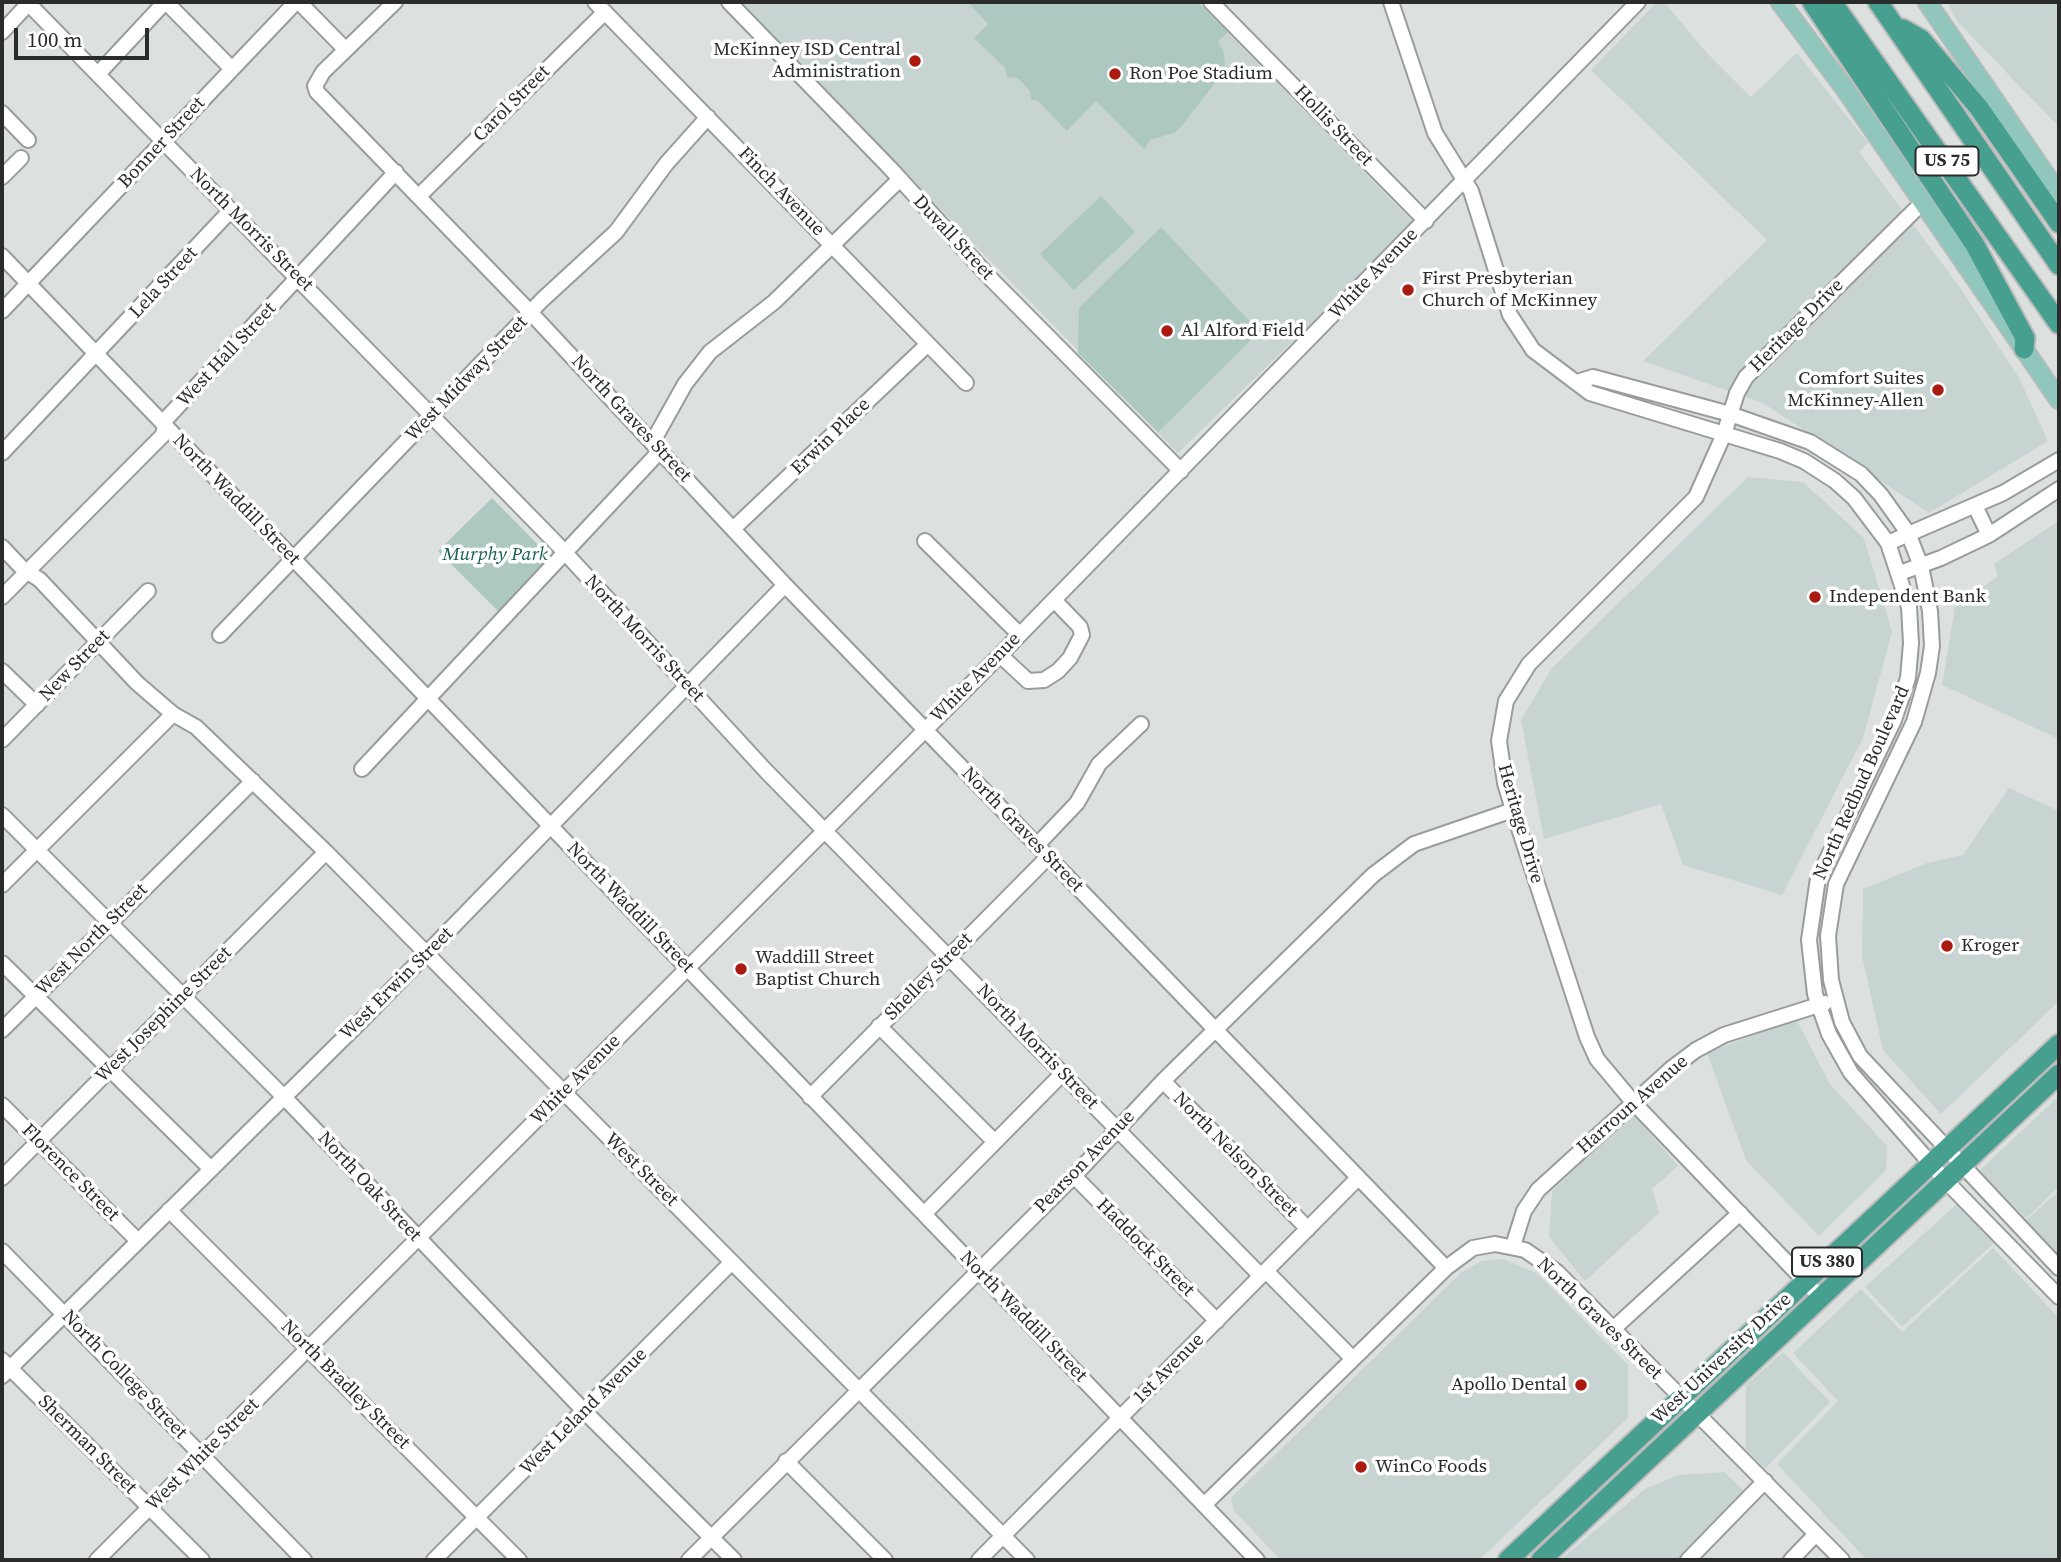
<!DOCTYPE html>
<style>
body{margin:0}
#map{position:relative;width:2061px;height:1562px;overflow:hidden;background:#dce0df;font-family:"Source Serif 4",serif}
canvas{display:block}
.frame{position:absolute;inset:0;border:4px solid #2a2c2b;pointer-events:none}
.scale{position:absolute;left:14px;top:28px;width:135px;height:32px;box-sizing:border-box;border:4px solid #2a2c2b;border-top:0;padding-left:9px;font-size:21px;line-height:24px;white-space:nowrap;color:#2a2c2b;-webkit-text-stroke:5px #fff;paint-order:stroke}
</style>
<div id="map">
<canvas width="2061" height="1562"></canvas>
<div class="frame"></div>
<div class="scale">100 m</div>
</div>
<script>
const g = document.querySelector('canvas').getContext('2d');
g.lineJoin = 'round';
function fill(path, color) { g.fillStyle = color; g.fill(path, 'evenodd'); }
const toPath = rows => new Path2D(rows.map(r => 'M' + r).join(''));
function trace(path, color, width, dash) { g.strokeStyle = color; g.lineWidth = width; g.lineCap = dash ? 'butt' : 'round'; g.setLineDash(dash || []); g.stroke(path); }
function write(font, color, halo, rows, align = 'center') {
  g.font = font + ' "Source Serif 4",serif'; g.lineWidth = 7; g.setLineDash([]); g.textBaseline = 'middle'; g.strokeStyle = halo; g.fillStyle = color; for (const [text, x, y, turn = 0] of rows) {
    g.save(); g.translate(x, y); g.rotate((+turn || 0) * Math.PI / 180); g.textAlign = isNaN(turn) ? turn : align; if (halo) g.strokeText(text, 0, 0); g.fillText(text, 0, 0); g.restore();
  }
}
const built = toPath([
 [738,2,1198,2,1414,223,1178,453],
 [1657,2,1664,2,1706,52,1751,97,1797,53,1868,143,1859,152,1961,289,2019,378,2048,441,1929,513,1763,403,1643,361,1767,240,1591,70],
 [1947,2,2059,2,2059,127,1957,21],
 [1748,477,1803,482,1864,538,1892,632,1863,738,1782,895,1683,865,1661,804,1544,839,1521,720,1552,668],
 [2059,521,2059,739,1942,685,1955,607,1998,576,1994,564],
 [2009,788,2059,811,2059,1001,1941,1114,1883,1050,1862,956,1863,889,1927,863,1963,855],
 [1796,1019,1830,1084,1887,1146,1886,1170,1819,1236,1746,1160,1707,1053],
 [2059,1096,2059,1187,2026,1218,1979,1171],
 [1633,1114,1678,1166,1652,1189,1659,1213,1585,1281,1549,1237,1552,1191],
 [2059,1191,2059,1255,2025,1221],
 [1958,1203,1994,1243,1902,1327,1865,1287],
 [1993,1248,2059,1318,2059,1560,1867,1560,1777,1464,1838,1401,1793,1353,1861,1289,1902,1332],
 [1503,1259,1538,1274,1628,1365,1628,1418,1479,1560,1281,1560,1234,1511,1231,1498,1462,1272,1482,1261],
 [1783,1352,1830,1402,1765,1469,1746,1449,1746,1385],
 [1724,1472,1744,1491,1678,1560,1560,1560,1645,1489,1679,1475]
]);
const green = toPath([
 [968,2,1198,2,1228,32,1218,41,1224,53,1225,70,1180,128,1174,133,1150,140,1144,149,1096,101,1067,131,1037,100,1031,100,1030,91,1018,78,1007,77,1005,68,974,38,988,24],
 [1101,196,1135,232,1074,290,1040,254],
 [1161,227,1255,327,1255,336,1158,432,1078,353,1079,308],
 [492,498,551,558,498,611,438,551]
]);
const minor = toPath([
 [27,2,558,545,766,771,1261,1276],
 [166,2,232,69],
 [299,2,345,49],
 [395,2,323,72,315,86,317,92,531,313,785,585,1446,1268],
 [595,2,966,383],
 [729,2,890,168,990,278,1181,471],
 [1211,2,1426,221],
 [1391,2,1435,133,1471,191,1510,315,1533,350,1590,393,1780,451,1804,461,1835,481,1854,498,1888,543,1909,607,1911,643,1908,678,1894,720,1818,878,1809,940,1815,994,1829,1034,1851,1073,1946,1181,2059,1297],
 [2,32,30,2],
 [98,74,165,2],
 [2,113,28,140],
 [2,177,21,158],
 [419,196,605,12],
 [2,256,1257,1560],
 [2,311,296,2],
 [1577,382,1593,377,1730,414,1810,442,1861,474,1881,495,1908,533,1921,566,1930,611,1932,646,1928,673,1914,722,1836,884,1828,936,1831,980,1842,1022,1860,1056,2059,1268],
 [652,443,685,384,710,352,774,302,899,180],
 [2,453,231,210],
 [1975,506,1989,535],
 [733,529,928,344],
 [925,541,1019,634],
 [1888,543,2003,493,2059,460],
 [2,547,22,568,40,580,137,683,173,714,196,727,326,852,1027,1560],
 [1900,573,1941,558,1989,535,2059,489],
 [2,597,163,435,166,419,396,172],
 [220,635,542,300,616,232,666,164,708,117],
 [1000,655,1028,681,1044,680,1058,671,1070,658,1082,635,1080,627,1054,600],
 [2,671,37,705],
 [2,740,148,591],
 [362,769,660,451],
 [2,815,284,1097,584,1411,734,1560],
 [1037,845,1077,803,1099,764,1141,724],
 [2,885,173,714],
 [2,963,211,1169],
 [879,1026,995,1142],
 [2,1030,253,781],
 [1163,1081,1308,1229],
 [810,1097,1048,857],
 [2,1105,138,1241],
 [1074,1176,1217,1321],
 [2,1178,326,852],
 [169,1210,519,1560],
 [924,1214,1063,1073],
 [1513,1246,1524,1211,1538,1190,1672,1068,1696,1050,1724,1035,1825,1003],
 [2,1251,304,1560],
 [1266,1271,1353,1359],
 [1820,1297,1633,1102,1597,1059,1587,1037,1513,810,1505,783,1499,741,1506,701,1529,664,1696,497,1724,434,1737,393,1746,377,1922,203],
 [1612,1330,1740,1213],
 [2,1360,202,1560],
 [2,1376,360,1022,785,585],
 [786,1461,885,1560],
 [1204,1505,1446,1268,1473,1248,1495,1244,1525,1250,1557,1272,1842,1560],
 [97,1560,1000,655,1638,2],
 [434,1560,732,1262],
 [689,1560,1074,1176,1163,1081,1373,875,1414,844,1513,810],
 [979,1560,1358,1178],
 [1688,1560,1765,1481],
 [1791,1560,1816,1534]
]);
const major = toPath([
 [1780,2,1845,89,2059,400],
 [1927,2,2059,194]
]);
const highway = toPath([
 [1812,2,1975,245,2025,338,2024,349],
 [1832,2,2059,324],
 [1878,2,2059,265],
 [1903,29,1921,39,1979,108,2059,223],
 [1508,1560,2059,1044],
 [1541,1560,2059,1074]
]);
const markers = [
 [915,61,7,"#ab1a0f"],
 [1115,74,7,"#ab1a0f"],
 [1408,290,7,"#ab1a0f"],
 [1167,331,7,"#ab1a0f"],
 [1938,390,7,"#ab1a0f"],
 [1815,597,7,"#ab1a0f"],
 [1947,946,7,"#ab1a0f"],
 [741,969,7,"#ab1a0f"],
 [1581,1385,7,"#ab1a0f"],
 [1361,1467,7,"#ab1a0f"]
];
const shields = [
 [1947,161,63],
 [1827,1262,70]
];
const shieldNames = [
 ["US 75",1947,161],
 ["US 380",1827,1262]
];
const poiNames = [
 ["McKinney ISD Central",901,50,"right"],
 ["Administration",901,72,"right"],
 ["Ron Poe Stadium",1129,74],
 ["First Presbyterian",1422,279],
 ["Church of McKinney",1422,301],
 ["Al Alford Field",1181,331],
 ["Comfort Suites",1924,379,"right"],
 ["McKinney-Allen",1924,401,"right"],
 ["Independent Bank",1829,597],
 ["Kroger",1961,946],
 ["Waddill Street",755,958],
 ["Baptist Church",755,980],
 ["Apollo Dental",1567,1385,"right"],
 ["WinCo Foods",1375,1467]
];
const streetNames = [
 ["Carol Street",512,104,-45],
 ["Hollis Street",1333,126,46],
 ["Bonner Street",162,143,-47],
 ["Finch Avenue",781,192,46],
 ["North Morris Street",251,230,45],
 ["Duvall Street",953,238,47],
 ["White Avenue",1374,274,-46],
 ["Lela Street",164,283,-47],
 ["Heritage Drive",1797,326,-45],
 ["West Hall Street",227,355,-47],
 ["West Midway Street",467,379,-46],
 ["North Graves Street",631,419,47],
 ["Erwin Place",831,437,-44],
 ["North Waddill Street",236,500,46],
 ["North Morris Street",644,639,47],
 ["New Street",75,666,-46],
 ["White Avenue",976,678,-45],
 ["North Redbud Boulevard",1862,783,-66],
 ["Heritage Drive",1520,824,74],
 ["North Graves Street",1022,830,46],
 ["North Waddill Street",630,908,46],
 ["West North Street",92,940,-45],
 ["Shelley Street",929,977,-45],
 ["West Erwin Street",397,984,-45],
 ["West Josephine Street",164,1015,-45],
 ["North Morris Street",1037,1047,46],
 ["White Avenue",576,1080,-45],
 ["Harroun Avenue",1633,1105,-41],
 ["North Nelson Street",1235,1155,45],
 ["Pearson Avenue",1085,1162,-46],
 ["West Street",641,1170,45],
 ["Florence Street",70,1173,45],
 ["North Oak Street",369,1187,47],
 ["Haddock Street",1145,1248,45],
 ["North Waddill Street",1023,1317,46],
 ["North Graves Street",1599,1319,44],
 ["West University Drive",1722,1359,-43],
 ["1st Avenue",1169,1369,-45],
 ["North College Street",124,1375,46],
 ["North Bradley Street",345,1385,45],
 ["West Leland Avenue",584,1412,-45],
 ["Sherman Street",87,1445,45],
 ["West White Street",203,1455,-45]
];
const parkNames = [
 ["Murphy Park",495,555]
];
fill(built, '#c8d4d1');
fill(green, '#acc8c1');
trace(minor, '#989c9b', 18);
trace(major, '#bbb', 21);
trace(highway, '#bbb', 23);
trace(minor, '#fff', 14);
trace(major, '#91c6bc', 18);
trace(highway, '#47a08f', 19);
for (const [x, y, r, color] of markers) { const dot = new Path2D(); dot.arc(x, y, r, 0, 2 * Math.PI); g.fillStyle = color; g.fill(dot); trace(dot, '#fff', 2.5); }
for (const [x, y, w] of shields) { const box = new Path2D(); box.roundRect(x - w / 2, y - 14.5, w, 29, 5); g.fillStyle = '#fff'; g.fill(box); trace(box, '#2a2c2b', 2); }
write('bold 18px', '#2a2c2b', null, shieldNames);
write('19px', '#2a2c2b', '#fff', poiNames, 'left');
write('19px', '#2a2c2b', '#fff', streetNames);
write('italic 19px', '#196054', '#fff', parkNames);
</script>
